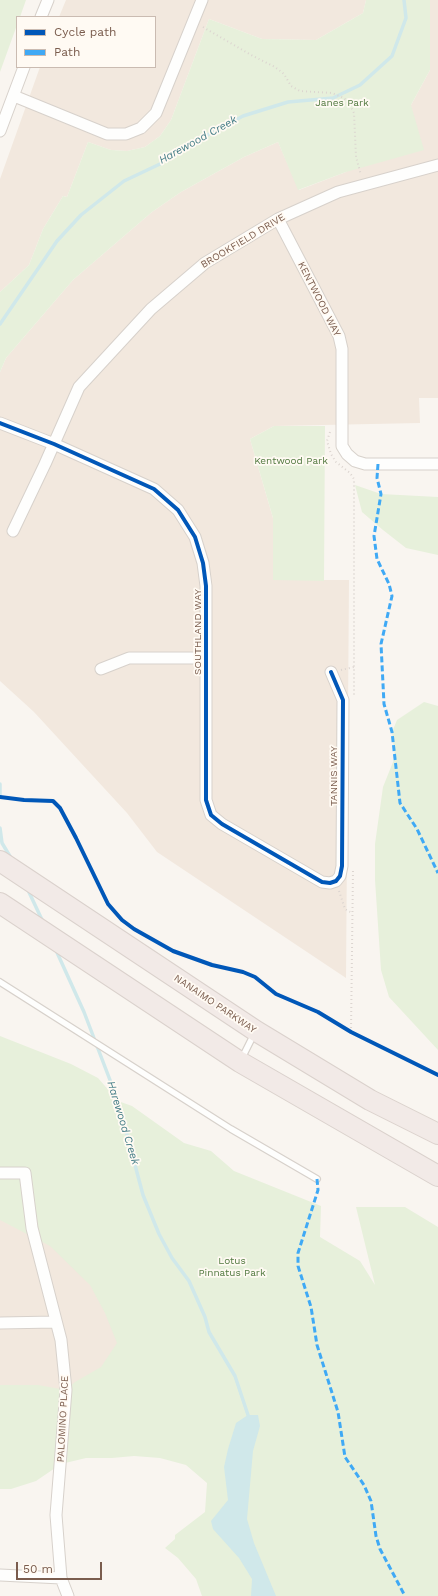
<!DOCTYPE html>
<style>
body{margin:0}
#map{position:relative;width:438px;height:1596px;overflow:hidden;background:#f9f5f0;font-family:"Work Sans",sans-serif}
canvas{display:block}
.legend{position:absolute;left:16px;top:16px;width:140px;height:52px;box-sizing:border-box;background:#fffaf3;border:1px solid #cabbb1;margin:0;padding:5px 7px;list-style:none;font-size:12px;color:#7a5c4d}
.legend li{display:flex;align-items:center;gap:8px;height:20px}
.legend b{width:20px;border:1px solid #cabbb1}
.scale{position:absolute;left:16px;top:1562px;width:86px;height:18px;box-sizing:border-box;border:2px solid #7a5c4d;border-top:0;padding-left:5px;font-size:12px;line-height:14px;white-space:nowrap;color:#7a5c4d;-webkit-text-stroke:3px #fffaf3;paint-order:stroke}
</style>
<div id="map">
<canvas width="438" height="1596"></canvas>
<ul class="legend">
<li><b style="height:5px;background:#0057b8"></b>Cycle path</li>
<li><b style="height:5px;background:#3fa9f5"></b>Path</li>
</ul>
<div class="scale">50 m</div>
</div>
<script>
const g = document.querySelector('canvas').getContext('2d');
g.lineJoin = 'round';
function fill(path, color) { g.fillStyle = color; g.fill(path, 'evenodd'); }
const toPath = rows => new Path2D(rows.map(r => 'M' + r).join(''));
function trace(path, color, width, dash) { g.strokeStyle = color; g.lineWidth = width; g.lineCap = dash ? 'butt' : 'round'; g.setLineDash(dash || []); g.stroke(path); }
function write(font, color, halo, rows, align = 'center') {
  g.font = font + ' "Work Sans",sans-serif'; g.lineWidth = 3.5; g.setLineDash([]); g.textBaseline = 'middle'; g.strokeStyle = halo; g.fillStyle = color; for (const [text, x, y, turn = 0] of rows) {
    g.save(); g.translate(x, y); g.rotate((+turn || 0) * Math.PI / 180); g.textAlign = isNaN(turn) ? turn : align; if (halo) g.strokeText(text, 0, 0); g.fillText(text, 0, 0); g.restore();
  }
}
const residential = toPath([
 [66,0,366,0,363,13,316,40,262,39,209,19,171,120,160,136,145,147,127,151,111,150,88,142,67,197,63,196,43,229,29,265,0,292,0,179,40,67,155,67,155,17,59,17],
 [430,0,438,0,438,398,419,398,420,423,274,426,250,439,273,518,273,580,349,580,346,978,157,852,127,813,34,712,0,681,0,372,6,358,73,280,152,212,181,192,244,157,278,142,299,190,346,172,411,105,430,70],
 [0,1170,170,1362,0,1406]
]);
const green = toPath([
 [0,0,26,0,20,17,17,17,17,25,0,72],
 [366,0,430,0,430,70,411,105,424,150,346,172,298,190,278,142,244,157,181,192,152,212,73,280,6,358,0,372,0,292,29,265,43,229,63,196,67,197,88,142,111,150,127,151,145,147,160,136,171,120,209,19,262,39,316,40,363,13],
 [274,426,325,426,324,581,273,580,273,518,250,439],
 [355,485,381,494,438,497,438,555,406,548,383,530,362,512],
 [424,702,438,706,438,1050,389,997,381,970,375,880,375,844,383,787,395,757,392,732,397,720],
 [0,1036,71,1064,98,1078,118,1101,132,1106,184,1143,211,1151,234,1171,321,1206,320,1237,360,1261,375,1285,356,1207,405,1207,438,1227,438,1596,202,1596,196,1579,178,1558,165,1548,175,1539,175,1535,205,1512,207,1483,186,1465,160,1458,134,1456,112,1458,86,1458,61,1464,36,1481,11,1489,0,1489,0,1385,38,1385,66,1390,75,1382,101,1367,117,1343,105,1313,90,1285,50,1246,0,1220]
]);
const water = toPath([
 [248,1415,258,1415,260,1426,253,1451,247,1519,254,1543,276,1596,251,1596,252,1579,239,1558,213,1529,211,1521,228,1500,224,1467,228,1449,236,1423]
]);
const stream = toPath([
 [0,324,57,241,81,215,124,181,160,164,170,155,243,116,288,102,333,98,360,85,392,56,406,18,404,0],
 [0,784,0,797],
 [0,828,2,843,11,858],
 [28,890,43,922],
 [55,948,84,1012,118,1101,143,1195,159,1234,172,1258,189,1281,205,1317,209,1332,235,1376,248,1415]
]);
const path = toPath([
 [203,27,251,55,275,67,284,74,291,86,300,91,332,93,344,98,350,105,354,113,356,157,361,175],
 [330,432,327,441,331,454,336,462,350,473,354,479,354,695],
 [341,670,354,667],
 [339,891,345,909,352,913],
 [351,1032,353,869]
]);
const service = toPath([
 [0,982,231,1129,317,1179],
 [242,1058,254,1034]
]);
const minor = toPath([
 [41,17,48,0],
 [14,96,107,134,126,134,141,128,156,113,202,0],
 [0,131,24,67],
 [278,219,339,336,342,349,342,446,347,454,355,461,365,464,438,464],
 [0,423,54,444,154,489,178,510,195,537,203,563,206,586,206,800,211,815,222,824,322,882,330,883,336,881,340,876,342,866,343,700,331,672],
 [13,531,45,464,79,387,151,309,205,263,278,219,338,192,438,165],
 [101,669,129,658,206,658],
 [0,1173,25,1173,32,1228,61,1340,66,1390,56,1515,61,1578,68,1596],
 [0,1323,55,1322],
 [0,1575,61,1578]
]);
const motorway = toPath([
 [0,861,256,1031,370,1100,438,1134],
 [0,903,240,1062,438,1176]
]);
const quiet = toPath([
 [378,464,377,478,381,494,374,536,377,559,389,584,392,596,381,644,384,704,392,732,400,803,417,829,438,873],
 [317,1179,318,1190,298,1253,298,1266,311,1307,317,1345,338,1412,345,1457,364,1485,371,1501,376,1536,380,1549,405,1596]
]);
const cycleway = toPath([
 [0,423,54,444,154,489,178,510,195,537,203,563,206,586,206,800,211,815,222,824,322,882,330,883,336,881,340,876,342,866,343,700,331,672],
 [0,797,24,800,53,801,60,808,76,838,108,904,122,920,134,929,173,951,212,965,243,972,255,977,276,994,318,1012,351,1032,438,1075]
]);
const parkNames = [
 ["Janes Park",342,103],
 ["Kentwood Park",291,461],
 ["Lotus",232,1261],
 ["Pinnatus Park",232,1273]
];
const streetNames = [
 ["BROOKFIELD DRIVE",243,241,-31],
 ["KENTWOOD WAY",319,299,63],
 ["SOUTHLAND WAY",198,632,-90],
 ["TANNIS WAY",334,776,-90],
 ["NANAIMO PARKWAY",215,1004,34],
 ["PALOMINO PLACE",63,1419,-87]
];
const waterNames = [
 ["Harewood Creek",198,140,-29],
 ["Harewood Creek",123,1123,73]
];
fill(residential, '#f2e8de');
fill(green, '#e7f0db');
fill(water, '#d0e8ea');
trace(stream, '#d0e8ea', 3.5);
trace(service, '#d7d1cb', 8);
trace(minor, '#d7d1cb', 13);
trace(motorway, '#dad1cc', 22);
trace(path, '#dcd5d0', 2, [1, 3]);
trace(service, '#fefefd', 5.5);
trace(minor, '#fefefd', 11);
trace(motorway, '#f2eae7', 20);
trace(quiet, '#3fa9f5', 3, [6, 3]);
trace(cycleway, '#0057b8', 4);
write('10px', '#537a41', '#fffaf3', parkNames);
write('10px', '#7a5c4d', '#fffaf3', streetNames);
write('italic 11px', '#437c86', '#fffaf3', waterNames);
</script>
